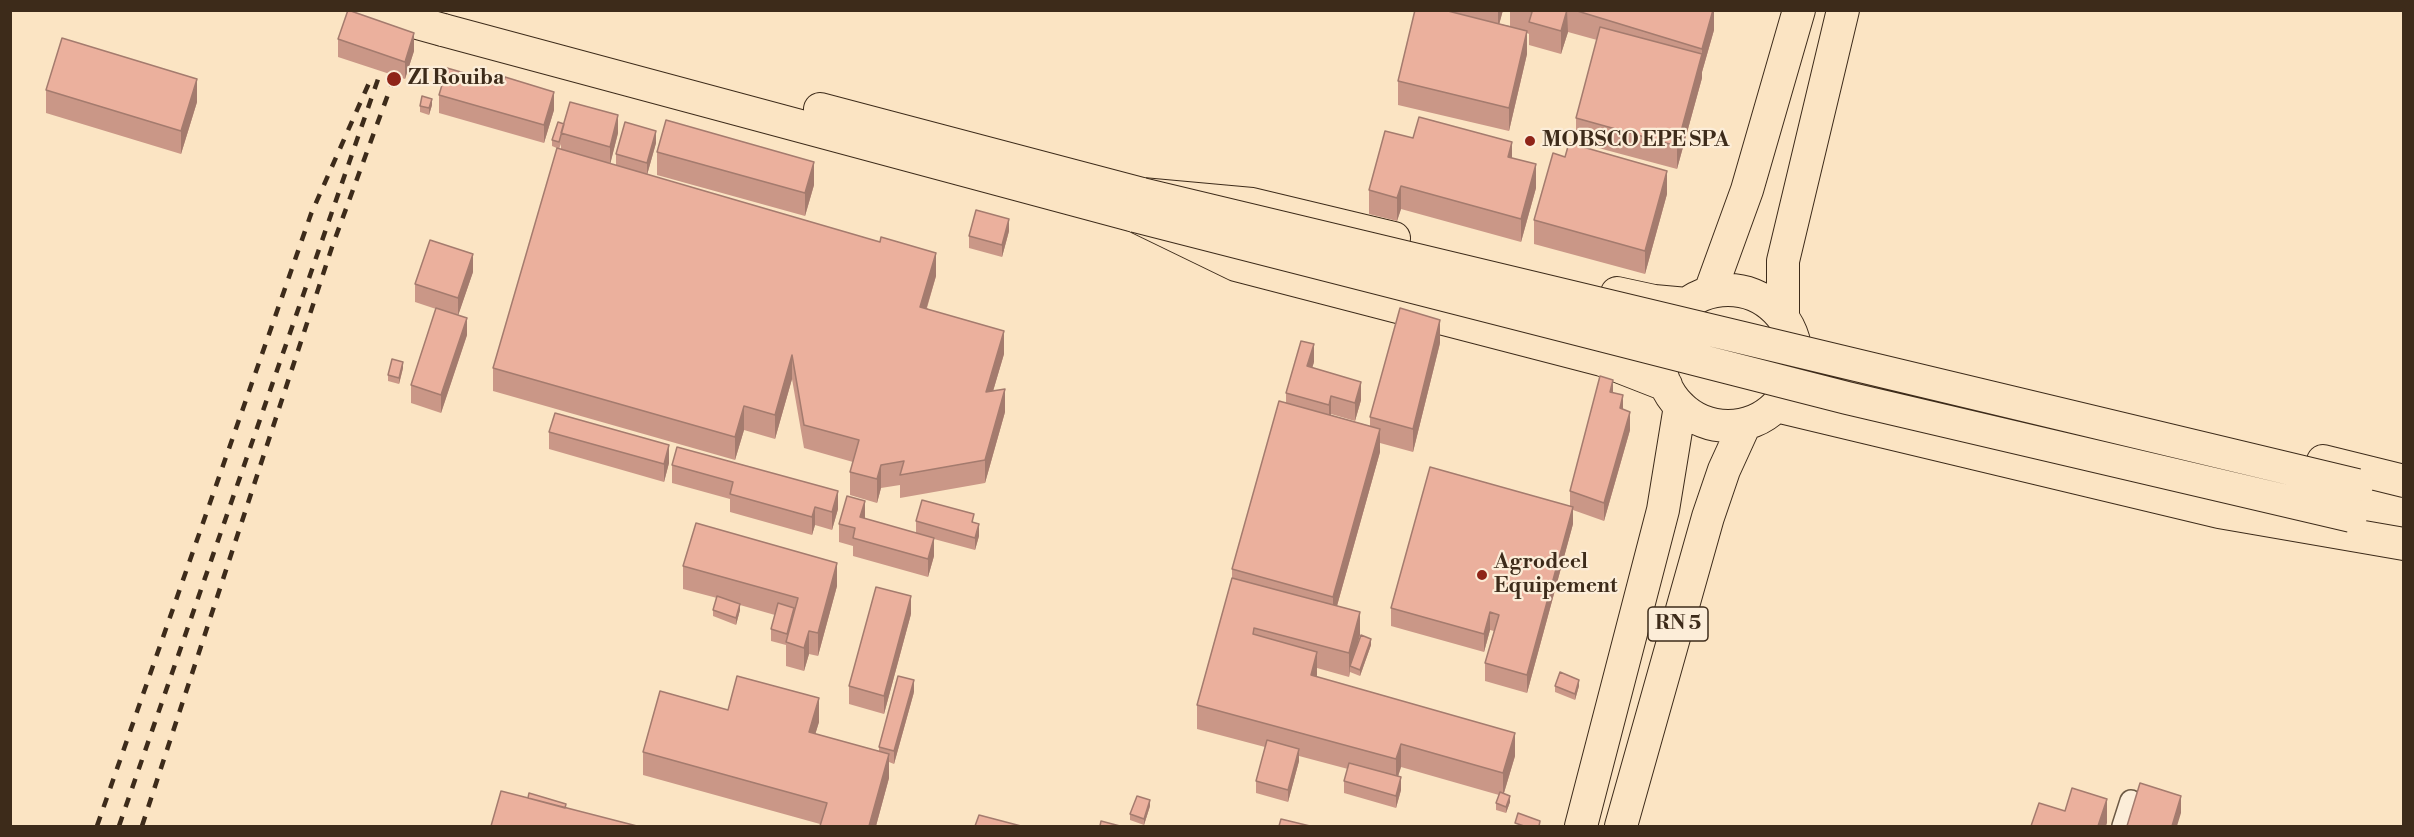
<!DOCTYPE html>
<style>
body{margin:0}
#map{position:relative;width:2414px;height:837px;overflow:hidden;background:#fbe4c3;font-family:"Libre Bodoni",serif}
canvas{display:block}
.frame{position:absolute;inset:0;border:12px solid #3d2b1a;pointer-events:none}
</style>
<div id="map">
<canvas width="2414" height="837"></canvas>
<div class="frame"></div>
</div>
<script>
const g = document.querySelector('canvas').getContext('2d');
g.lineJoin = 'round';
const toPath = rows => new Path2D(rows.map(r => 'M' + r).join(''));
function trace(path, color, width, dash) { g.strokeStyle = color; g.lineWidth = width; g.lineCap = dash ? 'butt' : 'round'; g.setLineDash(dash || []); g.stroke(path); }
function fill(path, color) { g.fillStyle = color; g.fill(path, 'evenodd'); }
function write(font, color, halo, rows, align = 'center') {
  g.font = font + ' "Libre Bodoni",serif'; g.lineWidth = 4.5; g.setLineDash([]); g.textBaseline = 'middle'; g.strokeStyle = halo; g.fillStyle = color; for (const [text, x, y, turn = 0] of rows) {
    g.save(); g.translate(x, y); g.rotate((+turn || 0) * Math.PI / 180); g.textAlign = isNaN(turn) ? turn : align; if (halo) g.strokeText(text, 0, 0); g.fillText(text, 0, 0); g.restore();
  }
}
const minor = toPath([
 [2123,826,2131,801]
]);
const highway = toPath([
 [443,30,1135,216,1236,265,1602,360,1666,385],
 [820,109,1142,194,1252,204,1394,238],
 '1660 358a68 68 0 1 1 136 0a68 68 0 1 1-136 0Z',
 [1710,292,1747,190,1799,10],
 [1617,293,1654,301,1687,304],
 [1783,317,1783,261,1843,10],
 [1776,406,2219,512,2404,544],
 [2323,461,2404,481],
 [1581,826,1663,510,1680,406],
 [1621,826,1708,517,1724,470,1745,424]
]);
const rail = toPath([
 [97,826,311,214,369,83],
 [119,826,402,10],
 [142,826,332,247,419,10]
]);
const highwayBridge = toPath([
 [371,10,443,30],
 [1142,194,2357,485],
 [1135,216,1847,398,2351,516]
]);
const wall = toPath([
 [1415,10,1503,10,1499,24,1510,26,1510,10,1714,10,1714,30,1702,72,1702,78,1677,169,1576,142,1576,118,1597,40,1568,32,1561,54,1529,45,1529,34,1527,33,1527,54,1509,131,1398,105,1398,81],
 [338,39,414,51,405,79,338,57],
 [46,90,197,102,181,154,46,113],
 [439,95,554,110,544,143,439,113],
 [432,105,429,115,420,112,420,106],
 [564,124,618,133,610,164,616,166,616,154,656,143,647,175,936,276,927,308,1004,354,993,391,1005,412,985,483,900,498,900,485,881,488,877,503,850,495,850,472,853,462,804,448,792,379,775,439,744,430,735,460,493,391,493,368,561,150,561,144,559,149,552,146,552,140],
 [1413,138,1512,158,1536,188,1521,242,1401,209,1397,221,1369,214,1369,190],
 [657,152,814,185,805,216,657,175],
 [1565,157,1667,194,1645,274,1534,244,1534,220],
 [1009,231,1002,257,969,248,969,236],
 [473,272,458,315,467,335,441,413,411,403,411,385,436,309,415,302,415,284],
 [1440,343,1413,452,1380,443,1380,452,1337,606,1360,635,1356,650,1371,645,1360,676,1350,672,1349,677,1317,668,1317,677,1515,756,1504,793,1510,802,1506,813,1496,810,1496,803,1499,795,1401,767,1398,777,1401,790,1396,808,1344,793,1344,781,1348,769,1299,756,1299,761,1288,802,1256,793,1256,781,1265,747,1197,729,1197,705,1232,578,1232,569,1286,402,1286,393,1314,362,1312,368,1361,400,1355,421,1331,414,1331,415,1370,426,1370,417],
 [403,368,399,384,388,381,388,375],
 [1613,393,1623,409,1630,430,1604,521,1573,510,1573,524,1527,693,1485,681,1485,663,1494,631,1490,630,1484,652,1391,626,1391,608,1570,506,1570,491],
 [549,432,669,463,664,482,549,449],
 [672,465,838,509,832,530,815,525,812,535,730,512,730,499,672,483],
 [865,519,916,533,916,521,974,523,979,536,975,550,934,539,934,556,928,577,853,556,853,546,839,542,839,524],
 [683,566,837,586,818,656,809,654,804,671,786,666,786,645,771,641,771,629,775,615,740,605,740,610,736,625,713,616,713,610,717,598,683,589],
 [911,614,884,714,849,704,849,686],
 [1555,686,1579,686,1575,700,1555,692],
 [914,692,894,764,889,762,889,778,876,826,820,826,820,824,643,775,643,752,728,710,819,722,815,734,879,751,879,747],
 [1150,806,1144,825,1130,820,1130,814]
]);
const shadedWall = toPath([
 [1498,10,1503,10,1498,29],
 [1567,10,1568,32,1561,54,1561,31],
 [1713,10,1714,10,1714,30,1702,72,1702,49],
 [1527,31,1527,54,1509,131,1509,108],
 [414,33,414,51,405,79,405,62],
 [1702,54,1702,78,1677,169,1677,146],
 [197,79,197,102,181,154,181,131],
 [554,92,554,110,544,143,544,125],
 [432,99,432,105,429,115,429,108],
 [618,115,618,133,610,165,610,147],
 [656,131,656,143,647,175,647,163],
 [1512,142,1512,165,1508,157],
 [814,162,814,185,805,216,805,193],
 [1536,164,1536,188,1521,242,1521,219],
 [1667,171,1667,194,1645,274,1645,251],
 [1401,186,1401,209,1397,221,1397,198],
 [1009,219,1009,231,1002,257,1002,245],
 [936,253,936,276,920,330,920,307],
 [473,254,473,272,458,316,458,298],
 [467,318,467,335,441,413,441,395],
 [1440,320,1440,343,1413,452,1413,429],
 [1004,331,1004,354,986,415,986,392],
 [1314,344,1314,362,1307,384,1307,366],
 [792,355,792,379,775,439,775,415],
 [403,362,403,368,399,384,399,378],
 [1613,380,1613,398,1610,392],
 [1361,382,1361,400,1355,421,1355,403],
 [1005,389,1005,412,985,483,985,460],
 [1623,395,1623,413,1620,408],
 [1331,396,1331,414,1329,423,1329,405],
 [744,406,744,430,735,460,735,437],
 [1630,412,1630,430,1604,521,1604,503],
 [1380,429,1380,452,1333,620,1333,597],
 [669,445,669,463,664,482,664,464],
 [881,465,881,488,877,503,877,479],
 [838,491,838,509,832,530,832,512],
 [865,501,865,519,860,517],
 [815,507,815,525,812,535,812,517],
 [1573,507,1573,524,1527,693,1527,675],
 [979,524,979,536,975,550,975,538],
 [934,538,934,556,928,577,928,559],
 [837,563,837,586,818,656,818,633],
 [911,596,911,614,884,714,884,696],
 [740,604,740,610,736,625,736,618],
 [1360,612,1360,635,1351,667,1350,666,1349,677,1349,653],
 [1490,612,1490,630,1484,652,1484,634],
 [809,631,809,654,804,671,804,648],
 [1371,639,1371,645,1360,676,1360,670],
 [1317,652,1317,675,1311,698,1311,675],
 [914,680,914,692,894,764,894,751],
 [1579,680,1579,686,1575,700,1575,694],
 [819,698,819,722,809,755,809,732],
 [1515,733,1515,756,1503,796,1503,773],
 [1401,744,1401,767,1396,782,1396,759],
 [1299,749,1299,761,1288,802,1288,790],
 [889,754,889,778,876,826,869,826],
 [1401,777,1401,790,1396,808,1396,796],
 [1510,796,1510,802,1506,813,1506,807],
 [2181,796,2181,813,2177,826,2172,826],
 [2107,799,2107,823,2106,826,2098,826],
 [1150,800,1150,806,1144,825,1144,819]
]);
const building = toPath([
 [348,10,414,33,405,62,338,39,348,10],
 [1415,10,1444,10,1527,31,1509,108,1398,81,1415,10],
 [1528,10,1567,10,1561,31,1529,22,1532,12,1528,10],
 [1574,10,1713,10,1702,49,1574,10],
 [1600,27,1702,54,1677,146,1576,118,1600,27],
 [62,38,197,79,181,131,46,90,62,38],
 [447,68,503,84,505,77,554,92,544,125,439,95,447,68],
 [422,96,432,99,429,108,420,106,422,96],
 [570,102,618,115,610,147,561,133,570,102],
 [1419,117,1512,142,1508,157,1536,164,1521,219,1401,186,1397,198,1369,190,1385,131,1413,138,1419,117],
 [666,120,814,162,805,193,657,152,666,120],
 [558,122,564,124,559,142,552,140,558,122],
 [625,122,656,131,647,163,616,154,625,122],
 [1569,143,1667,171,1645,251,1534,220,1553,153,1565,157,1569,143],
 [557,148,880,242,881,237,936,253,920,307,1004,331,986,392,1005,389,985,460,900,475,904,461,881,465,877,479,850,472,859,440,804,425,792,355,775,415,744,406,735,437,493,368,557,148],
 [976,210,1009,219,1002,245,969,236,976,210],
 [430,240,473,254,458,298,415,284,430,240],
 [436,308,467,318,441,395,411,385,436,308],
 [1400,308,1440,320,1413,429,1370,417,1400,308],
 [1301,341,1314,344,1307,366,1361,382,1355,403,1331,396,1329,405,1286,393,1301,341],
 [392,359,403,362,399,378,388,375,392,359],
 [1600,376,1613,380,1610,392,1623,395,1620,408,1630,412,1604,503,1570,491,1600,376],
 [1279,401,1380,429,1333,597,1232,569,1279,401],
 [555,413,669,445,664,464,549,432,555,413],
 [677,447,838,491,832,512,815,507,812,517,730,494,733,482,672,465,677,447],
 [1430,467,1573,507,1527,675,1485,663,1499,615,1490,612,1484,634,1391,608,1430,467],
 [847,496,865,501,860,517,934,538,928,559,853,538,855,528,839,524,847,496],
 [922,500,974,514,972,522,979,524,975,538,916,521,922,500],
 [696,523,837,563,818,633,809,631,804,648,786,642,798,598,683,566,696,523],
 [1232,578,1360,612,1349,653,1254,628,1253,634,1317,652,1311,675,1515,733,1503,773,1401,744,1396,759,1197,705,1232,578],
 [876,587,911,596,884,696,849,686,876,587],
 [717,596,740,604,736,618,713,610,717,596],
 [778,603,794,608,787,634,771,629,778,603],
 [1361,635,1371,639,1360,670,1350,666,1361,635],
 [1560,672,1579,680,1575,694,1555,686,1560,672],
 [737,676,819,698,809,732,889,754,869,826,820,826,827,803,643,752,660,691,728,710,737,676],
 [898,676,914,680,894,751,879,747,898,676],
 [1267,740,1299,749,1288,790,1256,781,1267,740],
 [1349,763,1401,777,1396,796,1344,781,1349,763],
 [2140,783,2181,796,2172,826,2127,826,2140,783],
 [2072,788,2107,799,2098,826,2031,826,2039,803,2065,811,2072,788],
 [501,791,637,826,491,826,501,791],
 [1500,792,1510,796,1506,807,1496,803,1500,792],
 [529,793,566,804,565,808,528,798,529,793],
 [1137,796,1150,800,1144,819,1130,814,1137,796],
 [1518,813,1540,821,1539,826,1524,826,1515,823,1518,813],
 [979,815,1021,826,975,826,979,815],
 [1281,819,1310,826,1279,826,1281,819],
 [1101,821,1120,826,1100,826,1101,821]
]);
const markers = [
 [394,79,8,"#8f2418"],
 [1530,141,6,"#8f2418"],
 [1482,575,6,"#8f2418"]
];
const shields = [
 [1678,624,60]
];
const shieldNames = [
 ["RN 5",1678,624]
];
const poiNames = [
 ["ZI Rouiba",408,79],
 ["MOBSCO EPE SPA",1542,141],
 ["Agrodeel",1494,563],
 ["Equipement",1494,587]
];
trace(minor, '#6c5944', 24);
trace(highway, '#3d2b1a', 34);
trace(minor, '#fcedd8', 21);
trace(highway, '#fbe4c3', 32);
trace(rail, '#3d2b1a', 4.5, [10, 10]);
trace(highwayBridge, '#3d2b1a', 34, []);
trace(highwayBridge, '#fbe4c3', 32);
fill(wall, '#ca9787');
fill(shadedWall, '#a47b6e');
fill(building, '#ebb09d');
trace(building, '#a47b6e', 1.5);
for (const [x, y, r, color] of markers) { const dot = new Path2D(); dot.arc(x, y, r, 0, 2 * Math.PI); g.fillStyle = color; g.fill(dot); trace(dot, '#fcedd8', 2); }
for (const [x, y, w] of shields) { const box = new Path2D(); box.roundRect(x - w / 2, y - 17, w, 34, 4.5); g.fillStyle = '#fcedd8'; g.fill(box); trace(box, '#3d2b1a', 1.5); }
write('bold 20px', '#3d2b1a', null, shieldNames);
write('bold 21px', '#3d2b1a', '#fcedd8', poiNames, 'left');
</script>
